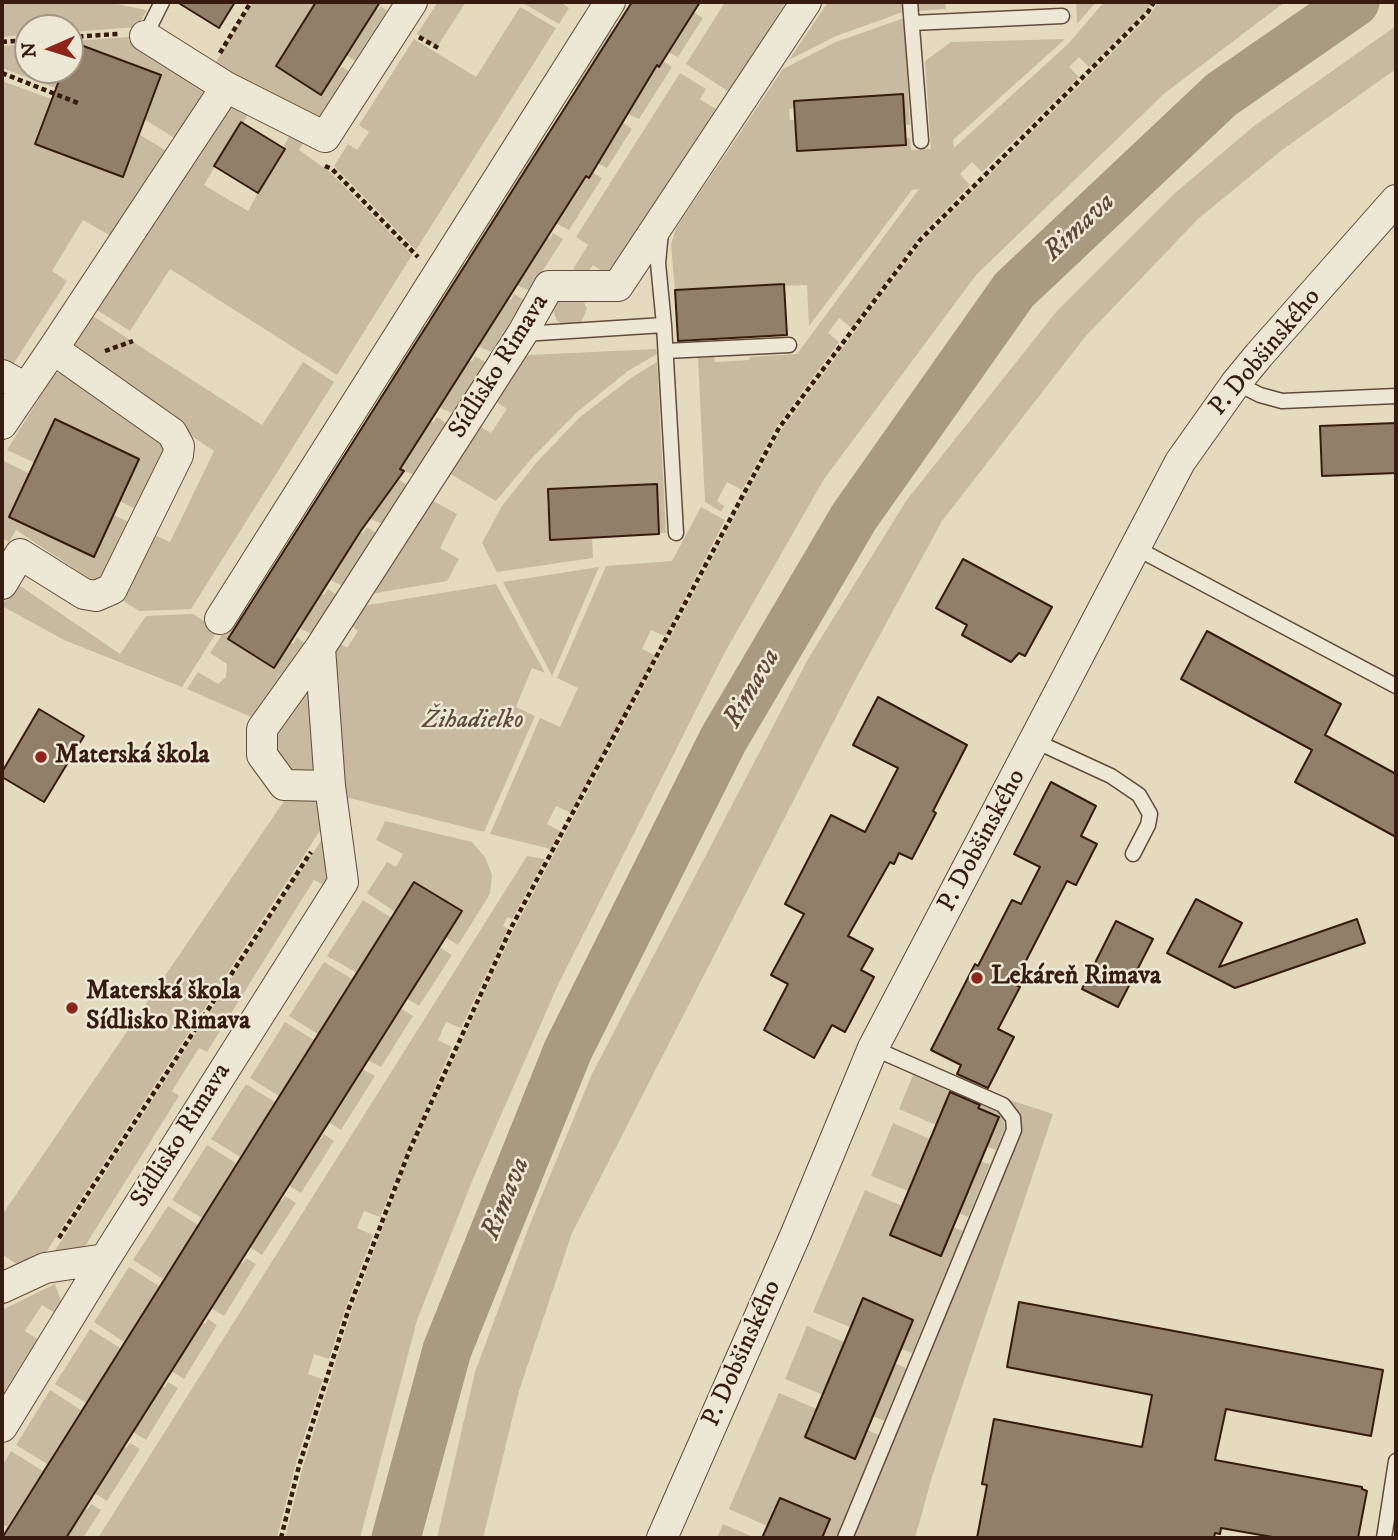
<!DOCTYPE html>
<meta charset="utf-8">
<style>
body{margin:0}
#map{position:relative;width:1398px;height:1540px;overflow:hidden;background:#e4dbbe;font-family:"IM FELL DW Pica",serif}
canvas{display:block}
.frame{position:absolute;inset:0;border:4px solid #371b0e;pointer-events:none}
.north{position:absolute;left:14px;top:14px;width:70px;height:70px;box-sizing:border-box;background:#ede8d5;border:2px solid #a49685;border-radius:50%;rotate:267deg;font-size:19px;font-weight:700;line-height:28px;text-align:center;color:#371b0e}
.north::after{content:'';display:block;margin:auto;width:24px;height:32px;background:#8f2418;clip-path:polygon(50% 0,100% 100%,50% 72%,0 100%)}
</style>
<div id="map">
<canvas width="1398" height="1540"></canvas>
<div class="frame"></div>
<div class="north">N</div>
</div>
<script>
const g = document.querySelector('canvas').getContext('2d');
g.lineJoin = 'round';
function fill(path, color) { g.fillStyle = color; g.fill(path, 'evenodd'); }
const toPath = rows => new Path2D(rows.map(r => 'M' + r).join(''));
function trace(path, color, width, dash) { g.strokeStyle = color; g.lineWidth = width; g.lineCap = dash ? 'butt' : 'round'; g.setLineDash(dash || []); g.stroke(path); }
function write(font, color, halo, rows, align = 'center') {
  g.font = font + ' "IM FELL DW Pica",serif'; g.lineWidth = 5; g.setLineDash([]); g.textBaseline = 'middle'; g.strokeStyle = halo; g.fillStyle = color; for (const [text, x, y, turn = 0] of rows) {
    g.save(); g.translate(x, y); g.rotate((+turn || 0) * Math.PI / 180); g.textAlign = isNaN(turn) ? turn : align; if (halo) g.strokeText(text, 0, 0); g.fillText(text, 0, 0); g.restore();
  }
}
const green = toPath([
 [2,2,106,2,147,10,137,27,70,32,70,28,28,28,28,35,2,37],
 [253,2,316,2,276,66,340,70,342,67,349,71,319,118,213,67],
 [438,2,466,2,437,47,417,34],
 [521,2,560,2,569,8,559,24],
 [725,2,786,2,729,92,686,64],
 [828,2,903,2,903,12,836,36,789,60],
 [918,2,945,2,946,9,918,11],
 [1076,2,1096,2,1077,24],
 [1104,2,1152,2,1147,10,1089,67,1079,57,1069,67,1079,77,982,172,972,162,960,174,970,185,918,238,852,328,839,318,828,333,839,342,777,426,742,490,727,482,717,501,724,506,721,512,705,502,698,358,714,357,715,362,749,360,750,357,797,354,919,189,912,190,809,326,807,285,784,286,783,284,675,290,671,245,676,228,783,69,836,42,904,18,910,125,794,108,789,109,790,120,795,120,797,151,858,149,910,138,911,150,931,149,925,61,951,42,1065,39,953,140,954,148,1069,43],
 [1158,2,1285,2,1165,93,977,274,824,479,725,652,557,987,473,1179,417,1320,360,1538,285,1538,302,1470,352,1309,412,1150,513,931,780,432,922,242,1150,15],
 [381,6,387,11,355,61,346,55,376,8,379,10],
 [520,7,556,28,416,250,334,166,348,144,357,150,369,132,359,125,414,39,476,77],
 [693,12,703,18,678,57,665,51],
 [1396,26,1396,69,1282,150,1198,219,1085,337,942,521,852,686,572,1233,519,1391,483,1538,437,1538,475,1372,530,1224,592,1074,808,659,906,501,1056,312,1175,193,1254,126],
 [608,28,613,32,578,87,572,83],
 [130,37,128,40,208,85,211,90,181,142,144,119,70,41],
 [28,44,28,70,62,70,60,76,85,86,61,90,2,68,2,46],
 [663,61,672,67,639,119,626,113,657,65,659,66],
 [680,73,706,89,700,99,717,110,610,276,593,265,585,276,573,269,588,245,576,237],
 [2,81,57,101,48,111,35,144,123,177,135,143,132,130,173,155,118,240,83,220,52,271,67,281,12,366,2,361],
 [235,105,251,110,243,123,241,122,204,185,248,211,292,131,305,140,299,150,330,172,412,255,337,375,170,269,130,331,97,310,222,114],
 [623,123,632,129,607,168,595,162,617,127,620,128],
 [537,138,543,142,507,198,502,194],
 [592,172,602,178,569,230,559,225,556,223,586,176],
 [498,200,504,204,469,259,463,255],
 [553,233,563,239,530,291,517,285,548,237,550,239],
 [459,261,465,265,430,320,424,317],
 [514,294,524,300,491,352,478,346,508,298,511,300],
 [559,294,581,295,587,309,581,322,566,326,557,321,552,308],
 [93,316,262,425,303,362,334,382,191,609,139,611,114,595,146,531,170,542,214,451,80,361,75,352,75,343],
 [420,323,426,327,391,382,385,378],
 [656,349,657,354,628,371,577,412,531,459,496,501,444,470,474,423,491,433,507,409,490,398,519,360,529,355],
 [475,356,485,362,453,413,442,409,440,407,469,360,472,362],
 [657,362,666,533,659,533,607,485,548,489,547,508,592,537,593,558,497,572,482,543,502,506,537,462,580,417,631,378],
 [55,373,64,373,170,442,139,511,112,497,125,491,139,459,55,419,39,452,63,463,44,467,7,450],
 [437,417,446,423,414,475,400,469,431,421,433,423],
 [2,460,38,478,24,485,9,517,93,557,109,524,105,511,133,524,102,587,16,530,9,542,2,538],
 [398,479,407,485,382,524,369,518],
 [426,497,457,514,440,548,459,559,447,581,364,595],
 [701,507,725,520,665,636,651,630,642,649,656,656,571,813,556,806,547,824,560,831,551,849,490,834,540,718,560,727,578,688,557,678,606,566,672,561],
 [367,527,376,533,343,586,330,580,360,532,363,533],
 [599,567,552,676,503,582],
 [16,583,120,654,146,616,193,614,218,630,182,687,64,640,2,606],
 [496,584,545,673,532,668,516,707,535,716,484,832,345,797,334,661,335,640,347,648,358,631,346,622,356,607],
 [328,589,337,595,312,634,299,628,321,594,324,595],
 [241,605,247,609,228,639,273,668,290,642,293,644,297,637,306,644,258,720,187,689,198,672,218,684,226,677,227,664,210,653],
 [310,681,317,774,297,773,277,759,276,735],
 [311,796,317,801,325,823,43,1257,21,1267,2,1254,2,1215,284,801],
 [385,821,472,842,485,857,492,875,490,894,458,945,445,937,461,911,414,882,395,912,367,893,387,862,396,867,403,854,376,840],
 [326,833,332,876,324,885,314,880,207,1052,199,1048,172,1091,179,1096,85,1246,52,1255],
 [527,856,545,859,512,919,507,917,503,926,508,929,461,1028,446,1022,438,1040,452,1047,380,1217,364,1211,357,1228,373,1235,346,1307,329,1359,314,1354,308,1374,323,1379,297,1459,277,1538,98,1538],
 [363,900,392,918,357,973,327,956],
 [439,947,452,955,419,1006,406,998],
 [324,962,352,979,318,1034,289,1016],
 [400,1008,413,1016,381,1067,367,1060],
 [285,1022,314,1040,279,1096,250,1078],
 [362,1069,375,1076,341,1130,328,1122],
 [913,1075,999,1111,1003,1118,1005,1128,996,1150,986,1146,949,1096,936,1125,899,1109],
 [246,1084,275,1102,240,1157,211,1139],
 [1007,1099,1053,1114,932,1477,915,1538,852,1538,1021,1129,1018,1111],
 [893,1123,930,1139,908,1191,871,1176],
 [324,1134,334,1141,301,1193,288,1185,318,1138,321,1139],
 [207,1145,236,1163,202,1218,172,1200],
 [980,1161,990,1164,968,1217,958,1213],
 [865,1190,902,1206,890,1235,940,1256,952,1227,963,1231,912,1353,901,1349,913,1320,863,1299,850,1327,813,1312],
 [285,1196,296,1203,262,1255,250,1247,279,1199,282,1201],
 [168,1206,198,1225,163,1279,133,1260],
 [246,1258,256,1264,224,1316,211,1308,240,1262,243,1263],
 [129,1267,159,1286,124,1342,94,1322],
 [55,1284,64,1309,60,1316,42,1305,25,1331,43,1343,2,1406,2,1310],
 [208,1319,217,1325,184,1379,171,1371,202,1322,205,1324],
 [807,1326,844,1342,823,1395,785,1379],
 [90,1329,120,1348,86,1403,55,1384],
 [895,1363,906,1368,884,1421,873,1416],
 [168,1382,178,1388,146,1440,133,1432,162,1386,165,1387],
 [50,1390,81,1410,47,1464,16,1445],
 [779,1393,817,1409,805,1438,855,1459,867,1430,879,1435,836,1538,822,1538,830,1519,780,1498,767,1526,729,1509],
 [130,1443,140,1449,107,1501,94,1493,123,1446,126,1448],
 [11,1451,43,1471,7,1527,2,1523,2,1466],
 [91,1504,101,1510,83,1538,66,1538,85,1507,88,1509],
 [723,1524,756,1538,717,1538]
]);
const river = toPath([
 [396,1538,447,1350,568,1050,723,740,854,517,1014,290,1221,95,1355,2]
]);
const building = toPath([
 [177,2,235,2,219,28,177,2],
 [316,2,380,2,321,95,276,66,316,2],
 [632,2,700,2,659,67,657,65,589,178,586,176,400,469,404,471,360,532,274,668,228,639,632,2],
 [70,41,161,75,123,177,35,144,63,70,70,70,70,41],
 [903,94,906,145,797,151,794,101,903,94],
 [241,122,285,149,258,193,214,166,241,122],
 [784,284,787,335,678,341,675,290,784,284],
 [55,419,139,459,94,557,9,517,55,419],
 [1396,423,1396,473,1322,476,1320,426,1396,423],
 [657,484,659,534,550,540,548,489,657,484],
 [963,559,1052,607,1025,656,1019,653,1011,662,962,635,967,625,936,608,963,559],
 [1207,631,1341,704,1325,735,1396,774,1396,837,1295,782,1312,750,1181,679,1207,631],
 [878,697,967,745,933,811,936,813,912,859,899,853,894,864,890,862,848,936,873,949,861,970,874,977,845,1032,832,1025,814,1058,764,1030,788,984,771,975,804,914,785,904,831,815,865,832,898,768,853,745,878,697],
 [39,709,84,736,44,802,2,777,2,772,39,709],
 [1051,782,1096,806,1081,836,1097,844,1076,885,1067,881,1014,984,1020,987,998,1029,1014,1037,988,1088,957,1074,961,1065,931,1050,975,964,978,966,1012,900,1021,904,1040,867,1014,854,1051,782],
 [414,882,462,911,445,938,66,1538,2,1538,414,882],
 [1196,899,1242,923,1219,967,1357,919,1365,943,1235,988,1167,953,1196,899],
 [1116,921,1153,939,1118,1007,1082,989,1116,921],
 [950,1092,980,1105,978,1108,999,1117,941,1256,890,1235,950,1092],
 [863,1298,913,1320,855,1459,805,1437,863,1298],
 [1019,1302,1383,1370,1371,1436,1226,1409,1215,1460,1362,1487,1362,1489,1367,1491,1358,1538,1278,1538,1221,1528,1220,1534,1215,1533,1214,1538,977,1538,987,1485,982,1484,994,1419,1142,1447,1152,1395,1007,1367,1019,1302],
 [780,1498,830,1519,822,1538,762,1538,780,1498]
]);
const path = toPath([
 [70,37,118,34],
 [419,37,440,49],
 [2,42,28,40],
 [220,53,251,2],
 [2,73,78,103],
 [325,166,332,169,418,257],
 [105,351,133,341],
 [59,1238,311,852],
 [281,1538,299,1466,349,1308,410,1149,512,926,779,428,920,240,1148,12,1154,2]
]);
const service = toPath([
 [910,2,921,141],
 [912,23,1062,16],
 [145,36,162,2],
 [664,325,676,533],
 [523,334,664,325,658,263,661,232],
 [666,351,789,345],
 [1236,383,1260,395,1282,401,1396,396],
 [1136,548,1396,686],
 [1035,741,1111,776,1139,795,1150,814,1148,825,1133,854],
 [845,1538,1014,1130,1013,1118,1003,1105,873,1048],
 [1384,1538,1396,1461]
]);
const minor = toPath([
 [145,36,226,87],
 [2,375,26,388],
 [2,424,53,349],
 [2,584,20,554,84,594,96,596,112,589,178,455,179,446,172,433,53,349,226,87,325,137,412,2],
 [220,619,610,2],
 [320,648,262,729,262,755,284,785,330,786],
 [2,1288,45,1268,105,1259],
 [2,1427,105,1259,343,882,330,786,320,648,522,334,549,286,618,286,806,2],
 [662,1538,795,1236,873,1048,1180,462,1236,383,1259,355,1396,200]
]);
const markers = [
 [41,757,7,"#8f2418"],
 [977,978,7,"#8f2418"],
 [72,1008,7,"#8f2418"]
];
const streetNames = [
 ["P. Dobšinského",1266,353,-50],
 ["Sídlisko Rimava",500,367,-58],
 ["P. Dobšinského",983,841,-62],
 ["Sídlisko Rimava",182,1136,-58],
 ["P. Dobšinského",743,1354,-66]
];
const parkNames = [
 ["Žihadielko",473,722]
];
const poiNames = [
 ["Materská škola",55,757],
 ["Lekáreň Rimava",991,978],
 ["Materská škola",86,993],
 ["Sídlisko Rimava",86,1023]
];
const waterNames = [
 ["Rimava",1080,228,-43],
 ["Rimava",753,689,-60],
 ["Rimava",507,1199,-68]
];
fill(green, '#c7baa0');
trace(river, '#a99a82', 49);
fill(building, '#917f6a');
trace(building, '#371b0e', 2);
trace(service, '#624b3a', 17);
trace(minor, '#624b3a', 32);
trace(path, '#371b0e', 4.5, [5, 3.5]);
trace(service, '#ede8d5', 14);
trace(minor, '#ede8d5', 30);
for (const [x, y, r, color] of markers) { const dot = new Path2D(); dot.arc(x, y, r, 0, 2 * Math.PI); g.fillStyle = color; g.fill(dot); trace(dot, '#ede8d5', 2.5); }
write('26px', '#371b0e', '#ede8d5', streetNames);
write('italic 26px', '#624b3a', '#ede8d5', parkNames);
write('bold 26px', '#371b0e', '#ede8d5', poiNames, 'left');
write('italic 28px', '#5f4737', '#ede8d5', waterNames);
</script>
